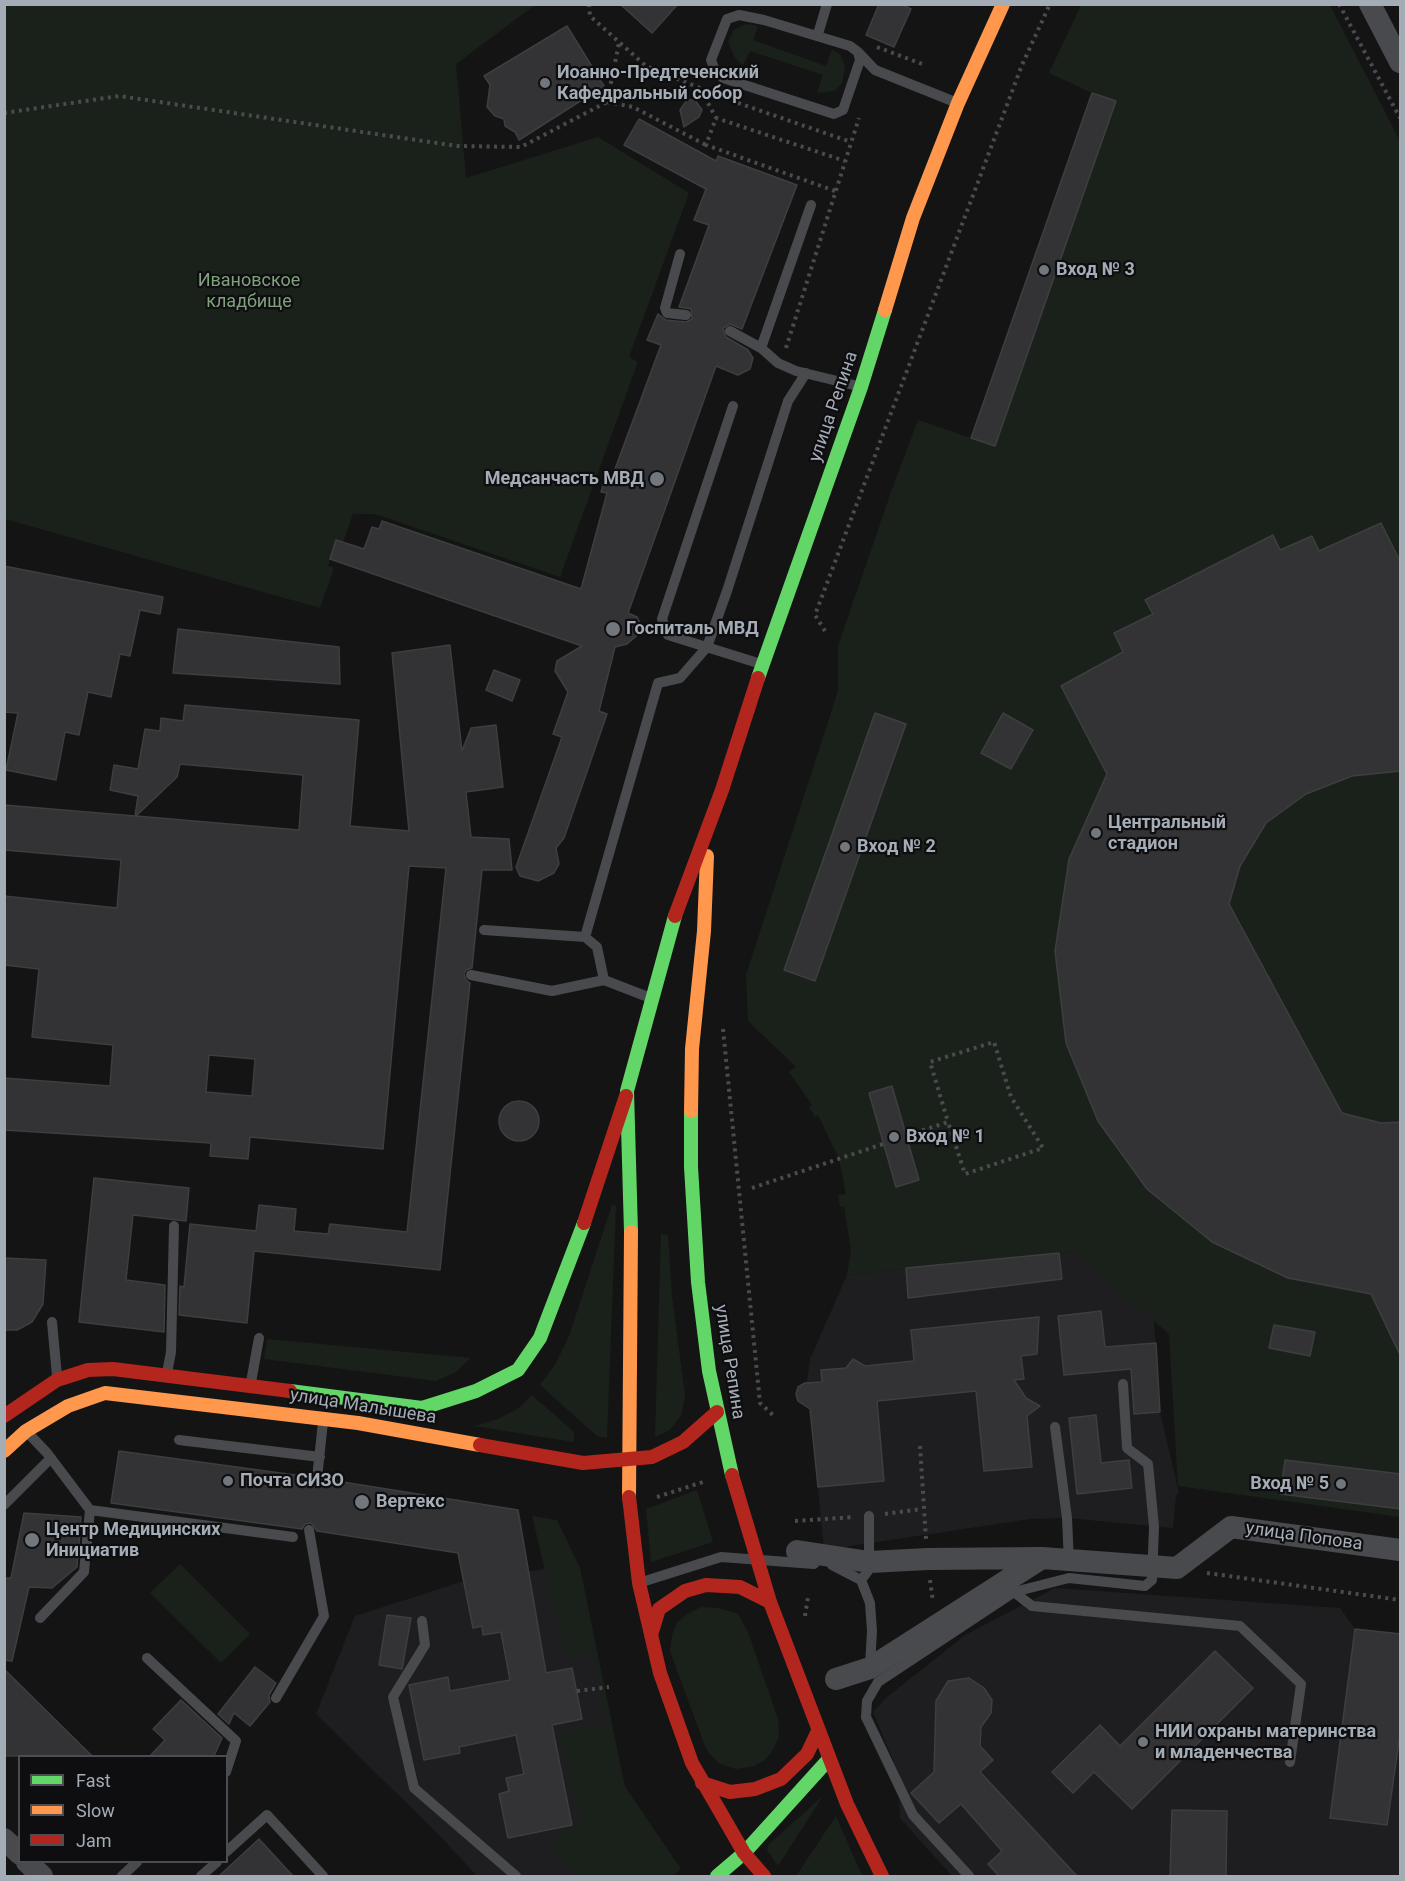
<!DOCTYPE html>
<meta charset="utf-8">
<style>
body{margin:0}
#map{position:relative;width:1405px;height:1881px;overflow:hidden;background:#141414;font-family:Roboto,sans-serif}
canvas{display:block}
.frame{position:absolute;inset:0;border:6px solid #a4acb5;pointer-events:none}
.legend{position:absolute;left:18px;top:1755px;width:210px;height:108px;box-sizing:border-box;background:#0e0e10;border:2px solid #4a4d52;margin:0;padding:8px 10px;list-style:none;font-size:18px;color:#a4acb5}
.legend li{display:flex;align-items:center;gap:12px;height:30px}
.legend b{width:30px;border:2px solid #4a4d52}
</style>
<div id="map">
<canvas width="1405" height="1881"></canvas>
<div class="frame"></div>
<ul class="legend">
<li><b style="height:8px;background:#63d668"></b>Fast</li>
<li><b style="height:8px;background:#ff974d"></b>Slow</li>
<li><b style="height:8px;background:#b3261e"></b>Jam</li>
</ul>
</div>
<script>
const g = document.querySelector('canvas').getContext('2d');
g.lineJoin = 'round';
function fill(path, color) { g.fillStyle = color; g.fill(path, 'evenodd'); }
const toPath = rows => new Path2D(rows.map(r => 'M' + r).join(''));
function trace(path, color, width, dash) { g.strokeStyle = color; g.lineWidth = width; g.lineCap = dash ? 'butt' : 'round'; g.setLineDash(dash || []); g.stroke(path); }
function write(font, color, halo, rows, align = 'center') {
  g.font = font + ' Roboto,sans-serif'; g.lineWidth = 4.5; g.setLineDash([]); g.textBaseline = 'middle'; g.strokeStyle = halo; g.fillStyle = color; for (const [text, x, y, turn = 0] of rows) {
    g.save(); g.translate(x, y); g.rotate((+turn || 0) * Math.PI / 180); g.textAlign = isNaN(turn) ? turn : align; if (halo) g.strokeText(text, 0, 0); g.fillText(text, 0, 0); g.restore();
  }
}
const built = toPath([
 [1074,1251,1154,1320,1160,1412,1179,1493,1176,1495,1173,1528,1067,1518,1030,1519,824,1550,810,1407,800,1404,796,1394,798,1387,807,1382,810,1359,847,1275],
 [567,1558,580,1568,633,1826,599,1876,477,1876,439,1835,316,1714,355,1616,464,1581,544,1569],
 [1055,1588,1340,1608,1355,1629,1400,1634,1400,1876,952,1876,900,1818,898,1772,873,1712,887,1697,965,1635]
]);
const green = toPath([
 [5,5,535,5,456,64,466,178,598,137,689,193,629,357,638,362,560,577,375,514,353,514,343,542,336,540,328,566,334,568,320,608,5,519],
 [1081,5,1330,5,1400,141,1400,1517,1178,1486,1169,1334,1074,1251,847,1275,851,1250,844,1206,840,1207,838,1195,846,1194,839,1159,818,1115,815,1117,809,1107,812,1105,789,1072,796,1067,748,1021,746,975,838,691,838,646,891,492,918,420,971,438,1092,93,1049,73],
 [746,24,758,26,753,40,826,66,832,49,840,54,845,66,842,83,834,91,817,93,823,75,750,51,743,65,735,58,728,42,734,30],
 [612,1205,616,1206,607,1438,597,1436,540,1385,555,1365,569,1336],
 [661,1234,668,1235,672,1296,685,1396,681,1416,670,1430,655,1437],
 [267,1339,471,1358,456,1372,436,1381,264,1359],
 [532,1395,574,1432,574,1442,474,1426,498,1419,519,1408],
 [697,1490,713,1542,651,1562,646,1509],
 [532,1516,557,1520,580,1568,624,1785,681,1869,673,1876,579,1876,554,1858,558,1833,581,1823,559,1732,608,1724,593,1650,566,1658],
 [180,1564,250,1634,221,1663,150,1593],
 [701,1607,719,1608,738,1614,748,1632,778,1719,779,1736,773,1750,765,1760,754,1766,736,1769,718,1763,706,1749,670,1651,672,1635,677,1623,687,1614],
 [823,1796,778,1866,767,1850,769,1844],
 [836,1816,862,1876,796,1876]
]);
const building = toPath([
 [620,4,678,4,652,33,620,4],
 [879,4,901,4,911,9,894,47,866,35,879,4],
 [567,26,604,86,519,140,515,132,505,126,504,119,495,116,487,107,490,85,484,76,567,26],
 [1092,93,1116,101,995,446,971,438,1092,93],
 [687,100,695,100,702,110,699,117,684,127,680,110,687,100],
 [639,119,716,161,718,156,797,185,742,329,730,324,723,328,726,337,748,350,753,358,750,369,738,375,716,366,628,613,637,617,641,624,640,633,627,644,615,647,599,711,607,714,564,838,556,848,559,864,554,873,538,881,520,876,516,867,562,737,553,734,568,692,555,671,557,661,582,646,330,559,336,540,364,549,372,527,379,529,382,521,581,589,607,493,601,492,606,476,612,477,661,345,647,340,658,314,666,320,686,322,692,319,691,309,679,307,709,225,694,220,706,189,624,145,639,119],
 [1381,523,1401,563,1401,771,1352,776,1306,794,1266,823,1240,866,1229,904,1342,1113,1381,1123,1401,1122,1401,1357,1371,1294,1288,1278,1212,1242,1147,1189,1098,1121,1066,1043,1055,951,1069,859,1107,774,1061,686,1123,652,1114,633,1153,614,1145,600,1273,535,1280,550,1312,536,1319,551,1381,523],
 [4,566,163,597,160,614,140,610,130,656,120,654,111,697,88,692,79,735,65,732,56,780,6,770,18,713,4,712,4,566],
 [178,629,339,647,340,684,173,673,178,629],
 [450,645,462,751,471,728,496,725,503,787,466,792,471,837,509,839,512,870,482,870,472,968,466,970,464,974,466,980,470,983,440,1270,254,1251,247,1323,179,1315,180,1286,184,1287,190,1224,256,1231,259,1205,296,1209,294,1231,328,1234,330,1224,407,1232,446,868,409,866,383,1149,250,1137,248,1159,210,1156,211,1143,4,1130,4,1078,110,1086,113,1045,32,1037,39,969,4,965,4,896,117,908,121,860,4,850,4,805,135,816,138,796,110,790,114,765,138,769,145,729,160,731,161,718,183,721,185,705,359,720,350,826,409,831,392,653,450,645],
 [180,764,303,775,299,830,136,816,177,777,180,764],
 [209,1055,255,1059,252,1096,206,1092,209,1055],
 [494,670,520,680,512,701,486,690,494,670],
 [875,713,906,724,815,981,784,970,875,713],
 [1003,713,1033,730,1011,769,981,753,1003,713],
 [892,1086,919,1180,896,1187,869,1093,892,1086],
 '499 1121a20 20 0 1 1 40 0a20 20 0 1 1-40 0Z',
 [94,1178,189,1188,186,1221,133,1215,126,1280,165,1285,164,1332,79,1322,94,1178],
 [1059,1253,1062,1279,908,1298,906,1268,1059,1253],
 [4,1258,46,1260,43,1304,32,1322,17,1330,4,1330,4,1258],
 [1101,1311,1105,1347,1156,1343,1160,1412,1134,1414,1131,1369,1064,1375,1058,1316,1101,1311],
 [1039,1317,1037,1354,1021,1356,1024,1379,1014,1380,1026,1398,1040,1406,1027,1416,1032,1467,984,1471,976,1391,877,1401,884,1481,818,1487,810,1409,798,1401,796,1394,798,1387,805,1383,822,1382,821,1370,846,1368,853,1359,865,1366,914,1361,911,1330,1039,1317],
 [1274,1325,1315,1332,1310,1356,1269,1348,1274,1325],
 [1096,1415,1101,1463,1129,1460,1132,1488,1077,1494,1069,1418,1096,1415],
 [119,1451,310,1477,316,1485,321,1485,324,1479,518,1510,546,1673,572,1668,582,1719,552,1725,572,1825,508,1838,499,1794,509,1791,506,1778,524,1774,516,1735,459,1747,460,1753,424,1760,409,1685,448,1677,450,1691,510,1680,501,1632,483,1635,482,1626,473,1628,458,1553,317,1531,311,1523,305,1524,302,1529,111,1503,119,1451],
 [1285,1460,1401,1474,1401,1509,1280,1494,1285,1460],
 [24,1513,81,1517,80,1532,77,1567,52,1588,29,1587,12,1661,4,1660,4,1578,11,1578,24,1513],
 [387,1615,411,1618,402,1669,379,1665,387,1615],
 [1355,1629,1401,1634,1401,1727,1387,1825,1330,1818,1355,1629],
 [1215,1651,1253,1688,1132,1809,1094,1772,1073,1793,1052,1772,1100,1725,1120,1746,1215,1651],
 [255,1667,276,1683,269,1695,270,1702,250,1726,234,1713,229,1724,218,1714,255,1667],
 [4,1669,92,1756,4,1756,4,1669],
 [969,1678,984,1688,992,1700,991,1713,981,1727,980,1746,993,1760,980,1772,1077,1876,999,1876,988,1864,1002,1851,961,1804,939,1823,911,1793,934,1772,936,1701,948,1681,969,1678],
 [181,1700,222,1738,214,1756,150,1756,165,1740,153,1729,181,1700],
 [1172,1810,1227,1811,1226,1876,1170,1876,1172,1810],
 [259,1839,293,1876,219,1876,259,1839]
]);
const path = toPath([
 [589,4,590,16,646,66,717,95],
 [1339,4,1400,118],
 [877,47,922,64],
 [701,90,716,118],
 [607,102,633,107,706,145],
 [738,103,851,142],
 [4,113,119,96,457,146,521,147,607,102,619,43],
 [835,191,706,145,716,118,845,161],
 [786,348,859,118],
 [825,631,815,615,1022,65,1050,4],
 [723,1029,760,1403,774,1416],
 [908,1135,948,1122,965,1174,1043,1148,1011,1097,994,1042,930,1062,948,1122],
 [752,1188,883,1144],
 [920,1446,926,1539],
 [657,1497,706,1481],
 [885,1514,922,1509],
 [795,1521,853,1517],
 [1207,1573,1400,1600],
 [930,1580,933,1602],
 [805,1616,808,1597],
 [577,1691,609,1687]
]);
const lane = toPath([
 [818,34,827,4],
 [858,52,860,60,843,110,834,114,723,78,715,70,711,60,727,19,739,15,764,20,850,46,858,52,875,70,955,102],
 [811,205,761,348,778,363,796,371,858,386],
 [680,254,665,308,667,313,686,315],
 [730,331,761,348],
 [733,406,662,619,668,635,761,664],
 [484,930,585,937],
 [471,975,552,991,604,980,648,997],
 [604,980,597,947,585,937,658,683,680,678,707,647,727,591,788,401,806,373],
 [52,1322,57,1376],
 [167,1373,171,1352,174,1226],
 [251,1382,259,1338],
 [1055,1427,1067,1518,1069,1563],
 [28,1433,47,1453,90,1510,84,1572,40,1618],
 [179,1440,320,1457],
 [317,1478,323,1422],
 [4,1505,51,1458],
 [90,1510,293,1537],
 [869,1516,869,1562,868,1571,861,1580,870,1603,872,1631,870,1666],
 [832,1565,861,1580],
 [642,1582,721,1557,814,1564],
 [1014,1592,1032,1606,1240,1626,1301,1684,1290,1762],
 [422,1621,425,1645,393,1697,414,1788,516,1876],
 [147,1658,236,1741,226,1772],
 [276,1698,324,1616,309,1530],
 [226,1852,267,1815,323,1876],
 [122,1876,137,1862],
 [201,1876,217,1862],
 [969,1876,913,1815,866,1717,867,1701,878,1682,1014,1592,1069,1578,1145,1586,1152,1580,1154,1527,1148,1464,1127,1448,1123,1384]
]);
const street = toPath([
 [1370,4,1400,62],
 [797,1551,869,1562,928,1559,1042,1558,1177,1568,1231,1527,1400,1550],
 [836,1679,870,1668,1042,1558],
 [4,1839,20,1854],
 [27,1862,42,1876]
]);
const fast = toPath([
 [758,678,861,387,885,310],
 [691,1111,691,1167,698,1282,709,1371,732,1475],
 [631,1232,627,1091,675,916],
 [290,1391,422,1408,476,1391,518,1370,540,1338,584,1223],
 [717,1876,744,1853,829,1759]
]);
const slow = toPath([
 [885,310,913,218,958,103,1003,4],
 [691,1111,692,1049,704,931,707,856],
 [4,1451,26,1431,68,1406,105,1393,358,1423,480,1445],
 [629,1497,631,1232]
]);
const jam = toPath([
 [675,916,722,790,758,678],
 [584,1223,626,1096],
 [4,1416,57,1380,88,1370,113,1369,290,1391],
 [480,1445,583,1463,652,1457,683,1442,717,1412],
 [732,1475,770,1602,847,1804,882,1876],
 [629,1497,639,1583,660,1673,692,1763,744,1853,764,1876],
 [651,1635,659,1609,685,1591,706,1585,740,1587,770,1602],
 [702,1783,730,1792,755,1789,781,1779,807,1754,818,1731]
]);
const markers = [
 [545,83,6,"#72777d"],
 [1044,270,6,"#72777d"],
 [657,479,8,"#72777d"],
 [613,629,8,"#72777d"],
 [1096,833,6,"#72777d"],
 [845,847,6,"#72777d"],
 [894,1137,6,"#72777d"],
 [228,1481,6,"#72777d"],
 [1341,1484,6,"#72777d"],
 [362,1502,8,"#72777d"],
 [32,1540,8,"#72777d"],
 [1143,1742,6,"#72777d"]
];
const poiNames = [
 ["Иоанно-Предтеченский",557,73],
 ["Кафедральный собор",557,94],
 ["Вход № 3",1056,270],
 ["Медсанчасть МВД",644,479,"right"],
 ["Госпиталь МВД",626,629],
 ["Центральный",1108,823],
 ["стадион",1108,844],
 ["Вход № 2",857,847],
 ["Вход № 1",906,1137],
 ["Почта СИЗО",240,1481],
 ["Вход № 5",1329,1484,"right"],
 ["Вертекс",376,1502],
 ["Центр Медицинских",46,1530],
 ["Инициатив",46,1551],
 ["НИИ охраны материнства",1155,1732],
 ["и младенчества",1155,1753]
];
const parkNames = [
 ["Ивановское",249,281],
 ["кладбище",249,302]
];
const streetNames = [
 ["улица Репина",834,407,-71],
 ["улица Репина",729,1362,81],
 ["улица Малышева",363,1407,9],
 ["улица Попова",1304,1537,8]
];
fill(built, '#1e1e20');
fill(green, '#1a211a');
fill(building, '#333335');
trace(building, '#3c3e40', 1.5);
trace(path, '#4a4b4f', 4, [3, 4.5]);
trace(lane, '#484a4d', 10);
trace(street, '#484a4d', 22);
trace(fast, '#63d668', 14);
trace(slow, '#ff974d', 14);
trace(jam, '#b3261e', 14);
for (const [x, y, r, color] of markers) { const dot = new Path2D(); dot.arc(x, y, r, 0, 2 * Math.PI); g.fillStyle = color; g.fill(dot); trace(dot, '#0e0e10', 2); }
write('bold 18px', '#a4acb5', '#0e0e10', poiNames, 'left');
write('18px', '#7fa17b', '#0e0e10', parkNames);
write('18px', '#a4acb5', '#0e0e10', streetNames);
</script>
